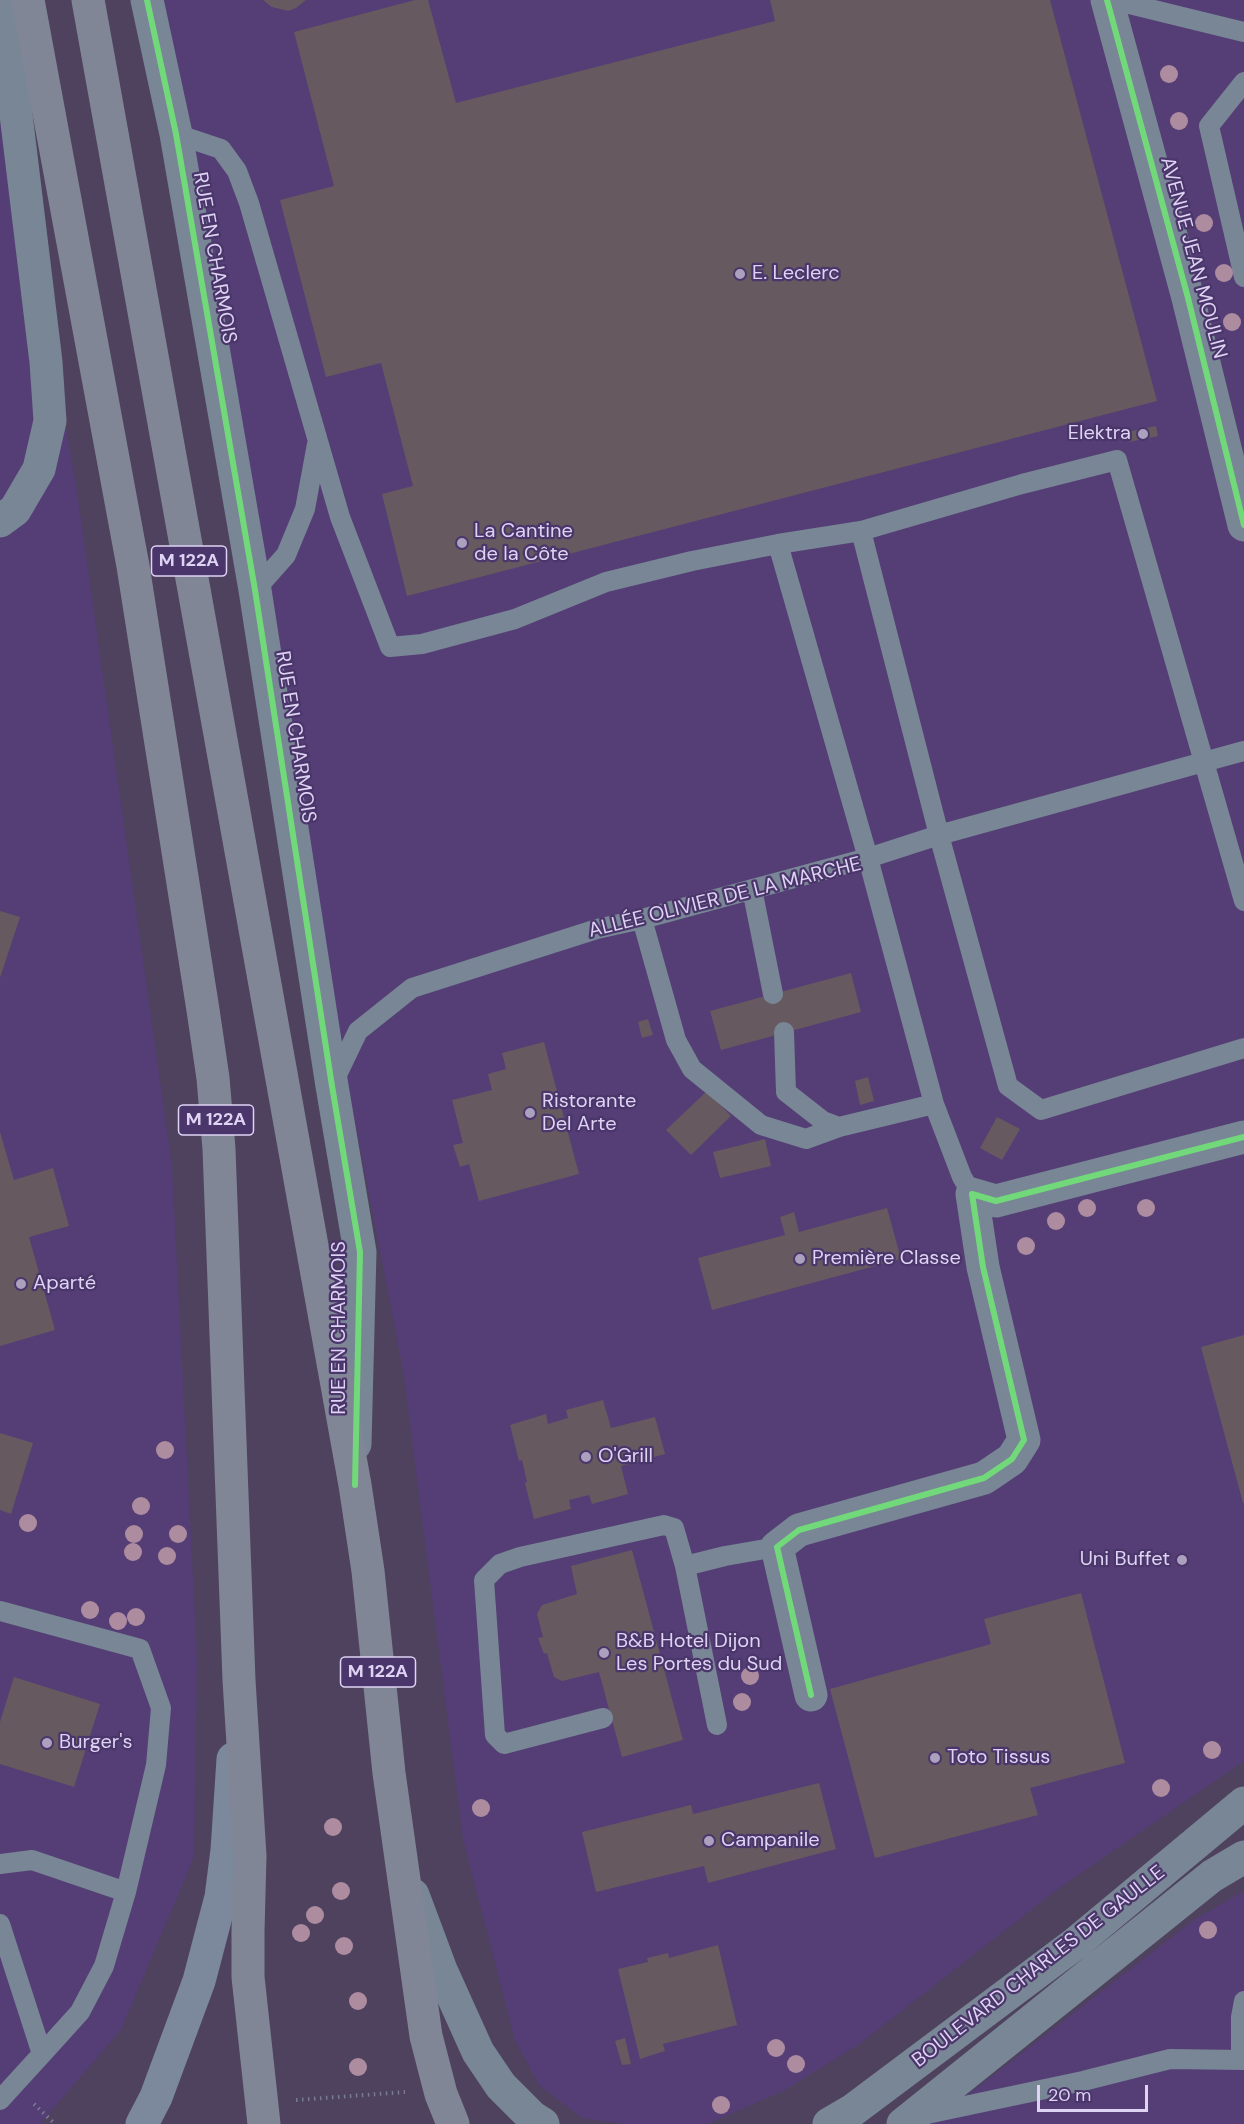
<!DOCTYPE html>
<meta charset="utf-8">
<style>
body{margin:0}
#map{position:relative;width:1244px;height:2124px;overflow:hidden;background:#4e425f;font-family:"DM Sans",sans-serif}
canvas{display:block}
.scale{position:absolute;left:1037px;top:2085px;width:111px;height:27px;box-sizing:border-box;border:3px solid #ded3f3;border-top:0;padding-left:8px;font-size:18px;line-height:21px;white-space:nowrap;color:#ded3f3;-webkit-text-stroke:4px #4b366b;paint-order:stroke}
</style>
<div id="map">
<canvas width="1244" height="2124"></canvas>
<div class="scale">20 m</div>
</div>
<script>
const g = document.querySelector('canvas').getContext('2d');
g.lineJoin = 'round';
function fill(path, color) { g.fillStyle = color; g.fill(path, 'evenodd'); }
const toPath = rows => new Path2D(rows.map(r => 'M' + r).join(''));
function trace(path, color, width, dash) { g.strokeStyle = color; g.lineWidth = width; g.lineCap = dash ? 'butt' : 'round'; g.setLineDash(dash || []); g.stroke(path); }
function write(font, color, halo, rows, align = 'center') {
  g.font = font + ' "DM Sans",sans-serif'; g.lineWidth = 4.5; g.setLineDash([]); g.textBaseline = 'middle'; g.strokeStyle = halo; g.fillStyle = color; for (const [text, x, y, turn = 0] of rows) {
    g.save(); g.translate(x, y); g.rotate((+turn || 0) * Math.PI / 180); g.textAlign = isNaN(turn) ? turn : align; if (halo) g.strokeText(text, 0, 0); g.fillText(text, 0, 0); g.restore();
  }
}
const built = toPath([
 [139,0,1244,0,1244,1761,1058,1889,858,2045,785,2090,708,2124,624,2124,582,2118,539,2085,515,2040,463,1839,403,1370],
 [0,48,77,491,172,1166,197,1657,194,1857,121,2030,40,2124,0,2124],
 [1244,1891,1244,2124,930,2124,1194,1920]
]);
const building = toPath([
 [263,0,306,0,296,8,288,11,272,7],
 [415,0,428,0,456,103,775,21,770,0,1050,0,1157,401,407,596,382,494,413,486,381,363,326,377,280,200,334,186,294,32],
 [1156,426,1158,436,1129,442,1127,432],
 [0,911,20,917,0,978],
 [851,973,861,1012,721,1050,710,1011],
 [648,1019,653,1035,642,1038,638,1022],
 [544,1042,579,1174,479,1201,469,1164,460,1167,453,1145,463,1143,452,1100,492,1090,488,1074,506,1069,502,1053],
 [868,1077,874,1101,860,1105,855,1081],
 [707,1091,731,1116,691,1155,666,1130],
 [997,1117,1020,1129,1002,1160,980,1148],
 [0,1132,14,1180,53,1168,69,1226,29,1237,55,1330,0,1346],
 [765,1139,771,1166,720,1178,713,1152],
 [887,1208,901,1259,712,1310,698,1258,785,1235,780,1217,794,1212,799,1232],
 [1244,1335,1244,1503,1243,1503,1201,1347],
 [603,1400,611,1428,655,1417,665,1454,621,1466,628,1494,592,1504,589,1495,569,1500,571,1509,534,1519,525,1483,527,1482,522,1460,519,1461,510,1425,546,1414,548,1424,568,1418,566,1410],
 [0,1433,33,1443,11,1514,0,1510],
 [632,1550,683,1740,622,1757,599,1672,562,1681,554,1677,547,1653,544,1654,538,1638,543,1637,537,1614,542,1605,577,1594,571,1566],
 [1081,1593,1125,1763,1030,1788,1038,1815,875,1858,830,1689,991,1644,984,1619],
 [14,1677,100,1704,74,1787,0,1764,0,1722],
 [819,1783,836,1849,708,1883,704,1866,596,1892,582,1832,691,1805,693,1814],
 [718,1945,737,2025,663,2044,665,2051,640,2059,618,1969,648,1962,647,1958,668,1953,669,1958],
 [625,2038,631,2064,622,2065,615,2041]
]);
const path = toPath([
 [296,2100,405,2092],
 [34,2104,55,2124]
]);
const service = toPath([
 [1113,0,1244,32],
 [1244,82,1209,126,1244,277],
 [176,134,221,149,237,171,249,203,340,517,390,647,422,644,515,619,606,582,692,561,778,544,861,531,1022,484,1117,460,1244,901],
 [861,531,939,835,1008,1086,1041,1110,1244,1048],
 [778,544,868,858,934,1104,962,1177,972,1194],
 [255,590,286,555,305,509,317,444],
 [752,889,773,994],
 [642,919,676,1040,692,1069,761,1125,806,1139,839,1127],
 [784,1032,786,1092,823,1121,839,1127,934,1104],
 [334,1081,358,1031,412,988,597,929,642,919,868,858,939,835,1244,751],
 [685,1566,717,1725],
 [0,1611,140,1649,161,1708,156,1765,126,1892,104,1966,80,2012,42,2054],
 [603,1718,504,1744,495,1735,484,1580,500,1564,520,1557,664,1525,674,1528,685,1566,725,1556,777,1547],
 [0,1864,32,1860,126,1892],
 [0,1924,42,2054,0,2100],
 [1241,2059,1241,2017,1244,2001],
 [922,2115,1083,2081,1170,2059,1244,2060]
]);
const minor = toPath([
 [147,0,176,134,255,590,332,1086,360,1252,355,1444],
 [1107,0,1188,298,1244,525],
 [0,521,15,510,39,469,50,421,46,362,6,32,5,0],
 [811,1695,777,1547,799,1530,984,1478,1012,1459,1024,1440,983,1267,972,1194,996,1201,1244,1137]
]);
const tertiary = toPath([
 [413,1895,441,1970,478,2052,501,2086,532,2117,543,2124],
 [829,2124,853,2110,1076,1943,1244,1803],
 [903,2124,1212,1876,1244,1857]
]);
const secondary = toPath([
 [142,2124,156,2097,199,1981,221,1897,227,1850,233,1759]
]);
const primary = toPath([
 [28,0,133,566,203,1010,213,1078,219,1149,239,1680,250,1856,248,1931,248,1977,264,2124],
 [88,0,355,1485,368,1571,389,1773,426,2036,441,2094,453,2124]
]);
const cycleway = toPath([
 [147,0,176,134,255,590,332,1086,360,1252,355,1485],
 [1107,0,1188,298,1244,525],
 [811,1695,777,1547,799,1530,984,1478,1012,1459,1024,1440,983,1267,972,1194,996,1201,1244,1137]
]);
const trees = [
 [1169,74],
 [1179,121],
 [1204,223],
 [1224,273],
 [1232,322],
 [1087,1208],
 [1146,1208],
 [1056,1221],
 [1026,1246],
 [165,1450],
 [141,1506],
 [28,1523],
 [134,1534],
 [178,1534],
 [133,1552],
 [167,1556],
 [90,1610],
 [136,1617],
 [118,1621],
 [750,1676],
 [742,1702],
 [1212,1750],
 [1161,1788],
 [481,1808],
 [333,1827],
 [341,1891],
 [315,1915],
 [1208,1930],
 [301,1933],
 [344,1946],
 [358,2001],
 [776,2048],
 [796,2064],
 [358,2067],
 [721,2105]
];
const markers = [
 [740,274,6,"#aca0bf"],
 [1143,434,6,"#aca0bf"],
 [462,543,6,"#aca0bf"],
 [530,1113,6,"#aca0bf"],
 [800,1259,6,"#aca0bf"],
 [21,1284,6,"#aca0bf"],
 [586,1457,6,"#aca0bf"],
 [1182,1560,6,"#aca0bf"],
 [604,1653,6,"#aca0bf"],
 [47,1743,6,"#aca0bf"],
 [935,1758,6,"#aca0bf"],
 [709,1841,6,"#aca0bf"]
];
const shields = [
 [189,561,75],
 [216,1120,75],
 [378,1672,75]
];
const shieldNames = [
 ["M 122A",189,561],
 ["M 122A",216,1120],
 ["M 122A",378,1672]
];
const streetNames = [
 ["RUE EN CHARMOIS",214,258,80],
 ["AVENUE JEAN MOULIN",1193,258,75],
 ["RUE EN CHARMOIS",295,737,81],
 ["ALLÉE OLIVIER DE LA MARCHE",725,898,-14],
 ["RUE EN CHARMOIS",340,1328,-90],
 ["BOULEVARD CHARLES DE GAULLE",1039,1967,-38]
];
const poiNames = [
 ["E. Leclerc",752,274],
 ["Elektra",1131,434,"right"],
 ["La Cantine",474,532],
 ["de la Côte",474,555],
 ["Ristorante",542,1102],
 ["Del Arte",542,1125],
 ["Première Classe",812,1259],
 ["Aparté",33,1284],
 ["O'Grill",598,1457],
 ["Uni Buffet",1170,1560,"right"],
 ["B&B Hotel Dijon",616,1642],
 ["Les Portes du Sud",616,1665],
 ["Burger's",59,1743],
 ["Toto Tissus",947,1758],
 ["Campanile",721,1841]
];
fill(built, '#543e75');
fill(building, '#675960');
trace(path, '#787e8f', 4, [1.5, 4.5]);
trace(service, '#788695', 20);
trace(minor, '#788695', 33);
trace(tertiary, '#788695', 33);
trace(secondary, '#7c889b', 33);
trace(primary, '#818696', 33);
trace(cycleway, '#71d979', 6);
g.fillStyle = '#ae8ca0';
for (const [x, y] of trees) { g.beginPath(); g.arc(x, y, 9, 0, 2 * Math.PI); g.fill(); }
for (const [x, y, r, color] of markers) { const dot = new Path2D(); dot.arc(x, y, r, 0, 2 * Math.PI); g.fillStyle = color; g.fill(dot); trace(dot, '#4b366b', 2); }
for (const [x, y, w] of shields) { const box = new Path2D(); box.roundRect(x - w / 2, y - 15, w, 30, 4.5); g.fillStyle = '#4b366b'; g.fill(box); trace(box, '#ded3f3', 1.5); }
write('bold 18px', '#ded3f3', null, shieldNames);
write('20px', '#ded3f3', '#4b366b', streetNames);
write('20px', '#ded3f3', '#4b366b', poiNames, 'left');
</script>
